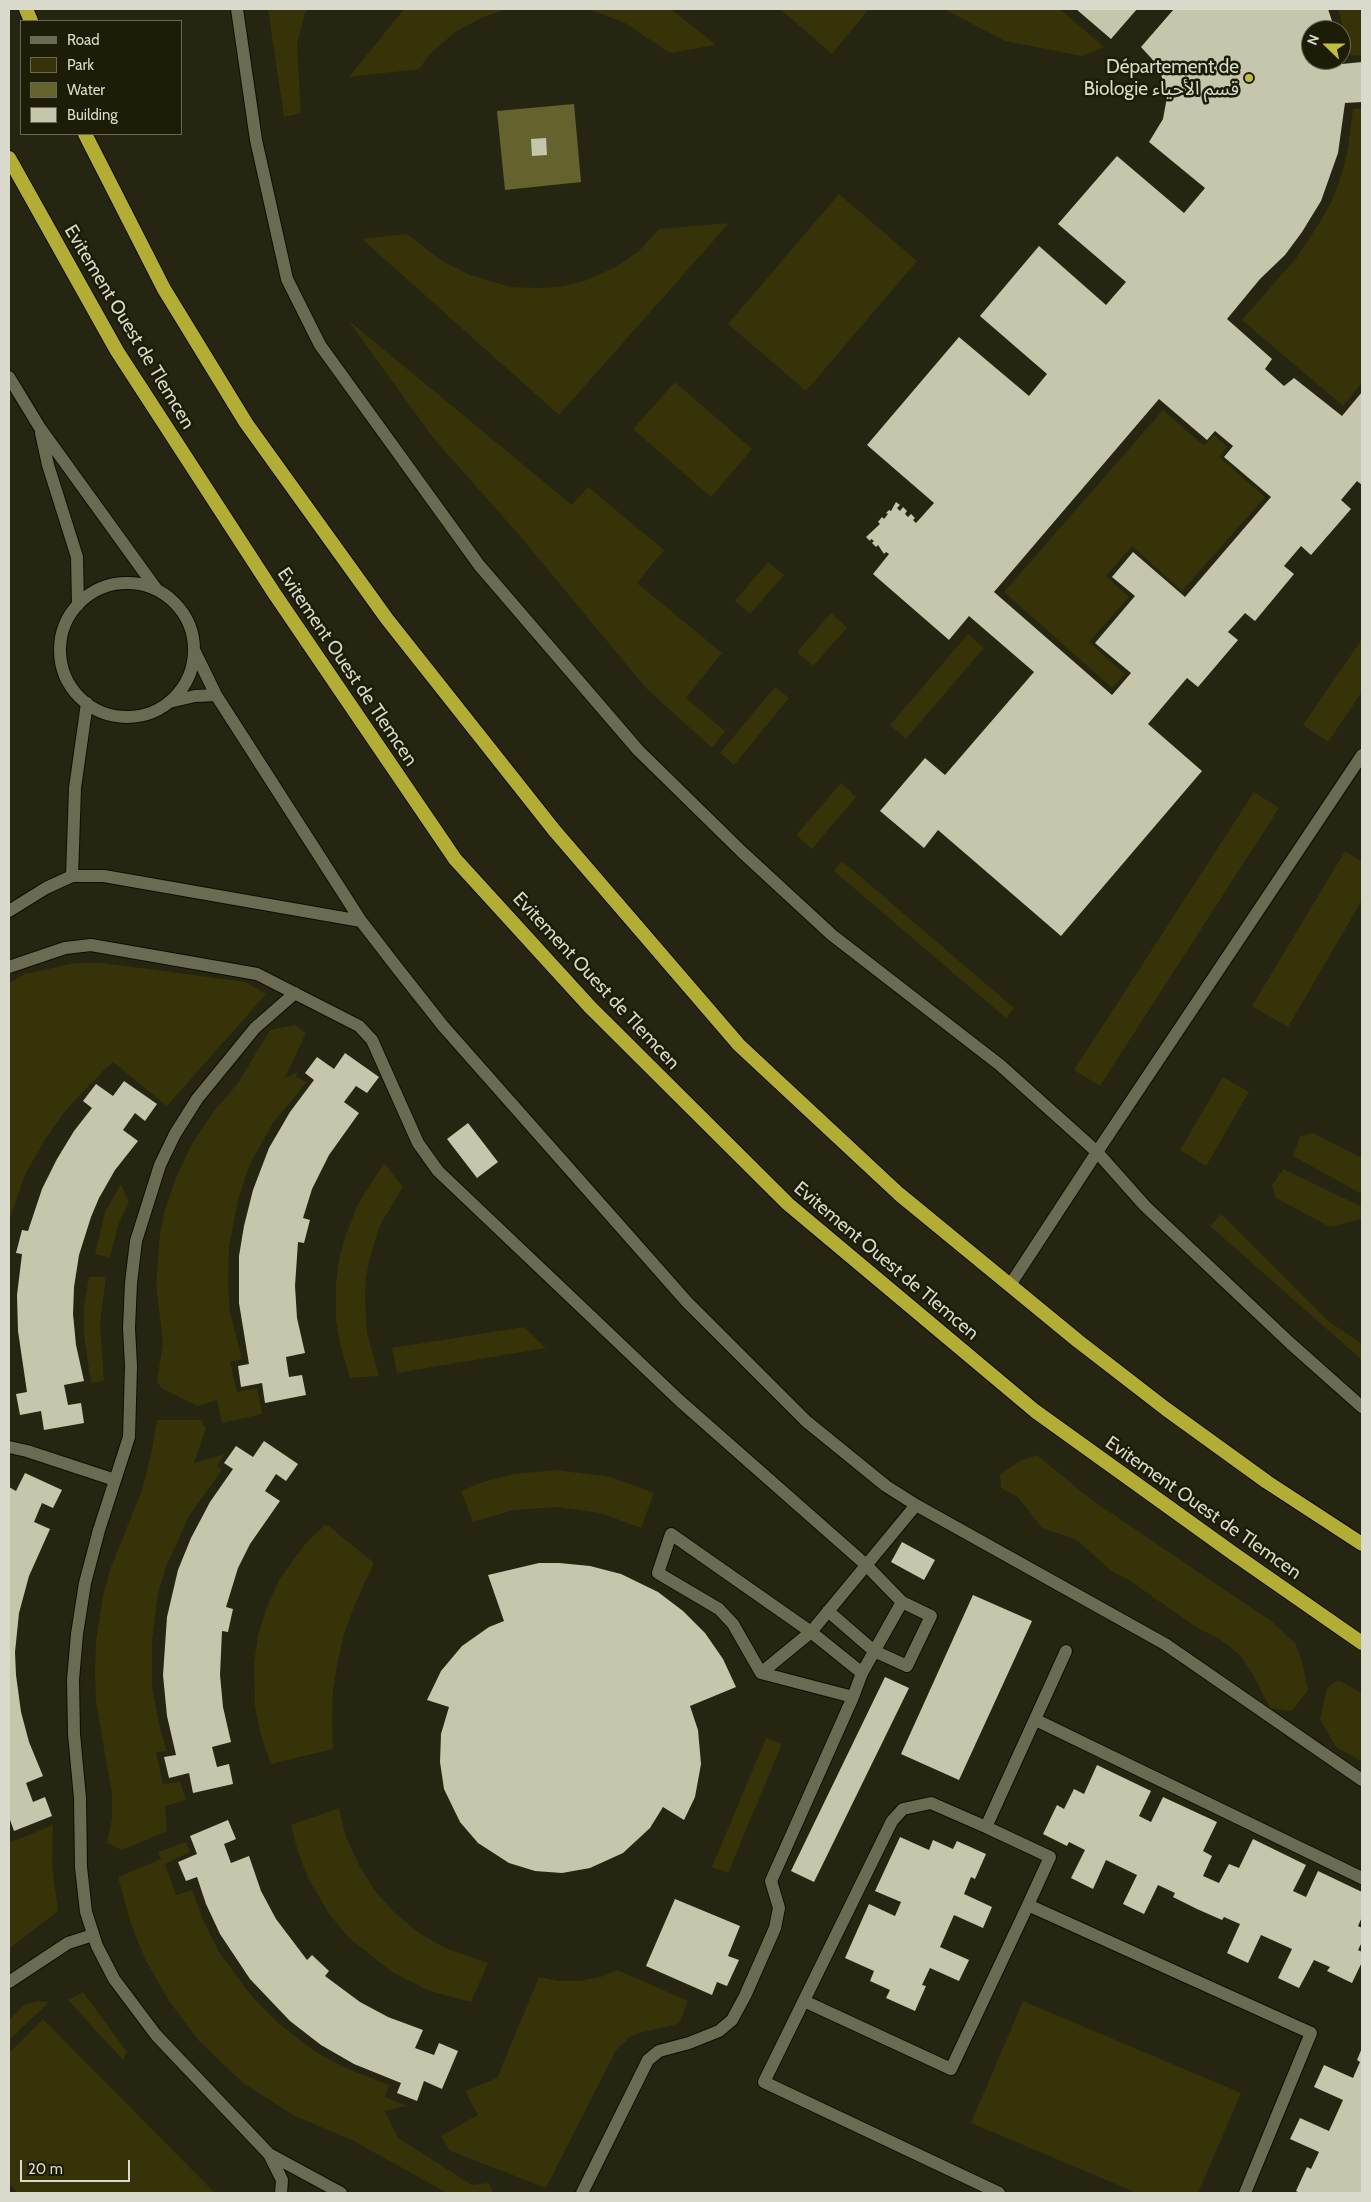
<!DOCTYPE html>
<meta charset="utf-8">
<style>
body{margin:0}
#map{position:relative;width:1371px;height:2202px;overflow:hidden;background:#262511;font-family:Cabin,sans-serif}
canvas{display:block}
.frame{position:absolute;inset:0;border:10px solid #d9d9cc;pointer-events:none}
.legend{position:absolute;left:20px;top:20px;width:162px;height:115px;box-sizing:border-box;background:#1c1c07;border:1px solid #686856;margin:0;padding:6px 9px;list-style:none;font-size:15px;color:#d9d9cc}
.legend li{display:flex;align-items:center;gap:10px;height:25px}
.legend b{width:25px;border:1px solid #686856}
.north{position:absolute;left:1301px;top:20px;width:50px;height:50px;box-sizing:border-box;background:#1c1c07;border:1px solid #686856;border-radius:50%;rotate:292deg;font-size:14px;font-weight:700;line-height:20px;text-align:center;color:#d9d9cc}
.north::after{content:'';display:block;margin:auto;width:18px;height:22px;background:#c2bd3f;clip-path:polygon(50% 0,100% 100%,50% 72%,0 100%)}
.scale{position:absolute;left:20px;top:2160px;width:110px;height:22px;box-sizing:border-box;border:2px solid #d9d9cc;border-top:0;padding-left:6px;font-size:15px;line-height:18px;white-space:nowrap;color:#d9d9cc;-webkit-text-stroke:4px #1c1c07;paint-order:stroke}
</style>
<div id="map">
<canvas width="1371" height="2202"></canvas>
<div class="frame"></div>
<ul class="legend">
<li><b style="height:6px;background:#6b6b54"></b>Road</li>
<li><b style="height:14px;background:#353307"></b>Park</li>
<li><b style="height:14px;background:#65632d"></b>Water</li>
<li><b style="height:14px;background:#c6c6ad"></b>Building</li>
</ul>
<div class="north">N</div>
<div class="scale">20 m</div>
</div>
<script>
const g = document.querySelector('canvas').getContext('2d');
g.lineJoin = 'round';
function fill(path, color) { g.fillStyle = color; g.fill(path, 'evenodd'); }
const toPath = rows => new Path2D(rows.map(r => 'M' + r).join(''));
function trace(path, color, width, dash) { g.strokeStyle = color; g.lineWidth = width; g.lineCap = dash ? 'butt' : 'round'; g.setLineDash(dash || []); g.stroke(path); }
function write(font, color, halo, rows, align = 'center') {
  g.font = font + ' Cabin,"Noto Sans Arabic",sans-serif'; g.lineWidth = 5; g.setLineDash([]); g.textBaseline = 'middle'; g.strokeStyle = halo; g.fillStyle = color; for (const [text, x, y, turn = 0] of rows) {
    g.save(); g.translate(x, y); g.rotate((+turn || 0) * Math.PI / 180); g.textAlign = isNaN(turn) ? turn : align; if (halo) g.strokeText(text, 0, 0); g.fillText(text, 0, 0); g.restore();
  }
}
const green = toPath([
 [268,9,309,9,305,13,297,44,301,113,284,117],
 [404,9,507,9,481,18,454,33,430,54,419,69,349,77],
 [589,9,671,9,716,45,670,53,625,23],
 [780,9,869,9,832,54],
 [944,9,1018,9,1020,10,1021,9,1060,9,1104,47,1082,56,1005,41],
 [1338,9,1362,9,1362,56,1350,55],
 [1362,108,1362,383,1343,406,1242,320,1297,257,1322,219,1333,198,1343,170,1348,148,1353,109],
 [839,194,917,261,806,391,728,324],
 [729,223,559,415,362,239,407,234,442,261,470,275,511,287,542,288,564,286,584,281,614,268,640,250,659,229],
 [348,320,572,505,588,487,664,550,637,583,722,653,686,698,725,731,712,748,646,688,520,536,434,439],
 [675,382,752,449,711,497,633,429],
 [1163,410,1204,446,1214,435,1227,447,1219,457,1265,497,1182,591,1132,546,1106,576,1129,597,1089,642,1125,674,1112,688,1004,592],
 [768,562,784,575,750,614,735,601],
 [831,613,847,628,813,666,797,652],
 [968,634,984,648,906,739,890,725],
 [1362,639,1362,692,1328,742,1303,725],
 [775,687,789,698,734,765,720,753],
 [841,783,856,797,812,849,796,835],
 [1254,792,1279,808,1100,1086,1074,1070],
 [1345,851,1362,862,1362,900,1288,1027,1252,1006],
 [842,861,1014,1008,1006,1018,834,871],
 [75,963,102,963,246,982,266,994,167,1106,113,1062,106,1068,66,1110,44,1141,25,1175,9,1221,9,983,25,974],
 [295,1025,306,1033,285,1078,298,1072,296,1077,307,1082,273,1123,250,1164,238,1200,229,1247,228,1285,230,1313,242,1359,230,1362,237,1392,257,1388,262,1414,222,1423,217,1400,197,1406,161,1388,157,1381,163,1344,156,1284,160,1234,165,1210,177,1175,193,1142,214,1111,238,1083,270,1030],
 [1223,1077,1249,1092,1206,1166,1180,1150],
 [1313,1133,1362,1158,1362,1194,1293,1156,1300,1136],
 [384,1163,403,1187,380,1225,370,1257,366,1278,365,1300,367,1333,379,1376,350,1378,340,1344,336,1320,336,1284,339,1260,345,1237,358,1204],
 [1283,1169,1362,1207,1362,1219,1330,1227,1276,1198,1272,1185],
 [121,1184,129,1202,118,1225,110,1258,95,1254,105,1212],
 [1221,1214,1328,1321,1362,1344,1362,1360,1210,1226],
 [89,1277,106,1277,100,1323,104,1381,91,1383,84,1335,84,1306],
 [524,1327,546,1348,397,1373,392,1348],
 [157,1420,201,1420,206,1428,194,1463,225,1454,217,1466,222,1470,189,1516,166,1567,158,1594,152,1640,152,1687,161,1733,167,1751,156,1752,163,1784,180,1782,186,1800,165,1806,167,1831,122,1850,107,1843,112,1819,112,1794,96,1702,95,1672,96,1641,103,1596,111,1567,142,1490,151,1455],
 [1037,1455,1089,1498,1271,1621,1295,1643,1302,1661,1308,1690,1292,1711,1270,1708,1252,1673,1240,1655,1221,1640,1193,1625,1129,1580,1111,1571,1077,1540,1042,1528,1018,1497,1001,1488,1000,1474,1020,1461],
 [555,1470,611,1477,654,1493,641,1528,600,1513,558,1507,514,1510,473,1522,461,1491,486,1481,514,1474],
 [326,1524,374,1563,355,1604,345,1631,338,1660,333,1690,332,1719,333,1749,271,1764,261,1736,255,1707,254,1664,258,1635,267,1607,279,1580,305,1544],
 [1338,1680,1362,1693,1362,1762,1336,1747,1320,1719,1327,1688],
 [766,1738,782,1744,728,1873,712,1867],
 [339,1808,346,1837,359,1865,375,1891,395,1913,419,1933,445,1948,488,1963,471,2002,430,1991,392,1972,348,1937,330,1915,308,1878,298,1852,291,1825],
 [53,1825,52,1865,58,1911,9,1949,9,1843],
 [186,1842,190,1852,165,1864,176,1895,192,1890,204,1922,219,1952,253,1998,277,2022,313,2050,343,2067,389,2085,385,2097,407,2106,385,2111,398,2138,472,2185,489,2183,493,2193,447,2193,352,2140,295,2116,243,2083,199,2041,169,2001,145,1959,131,1924,118,1877,161,1859,158,1852],
 [617,1970,688,2001,680,2021,677,2024,639,2033,630,2037,616,2050,546,2188,453,2152,448,2148,441,2136,478,2115,465,2091,497,2078,539,1977,558,1981,579,1981,604,1976],
 [83,1992,127,2052,123,2060,68,2000],
 [38,2001,49,2002,9,2040,9,2020,25,2004],
 [1023,2001,1241,2093,1198,2193,1137,2193,971,2123],
 [43,2019,215,2193,18,2193,9,2184,9,2053]
]);
const water = toPath([
 [574,104,581,182,505,190,497,111]
]);
const building = toPath([
 [1076,9,1137,9,1111,39],
 [1174,9,1328,9,1335,30,1311,30,1311,60,1342,60,1342,64,1362,62,1362,102,1345,103,1338,153,1321,201,1302,232,1285,255,1260,279,1227,319,1272,359,1265,369,1284,386,1294,378,1342,416,1362,392,1362,485,1357,481,1341,500,1351,509,1311,555,1301,546,1284,566,1294,574,1255,621,1245,613,1228,632,1238,640,1198,687,1187,678,1148,724,1202,771,1061,936,938,830,924,848,880,811,925,758,945,775,1034,672,969,616,949,640,873,574,889,554,886,552,884,554,878,545,876,547,872,543,874,541,871,539,870,541,866,537,880,524,878,522,882,517,884,519,888,514,886,513,889,510,891,511,896,502,900,505,897,508,900,511,903,507,907,511,905,514,908,517,911,514,915,518,913,520,916,523,934,503,867,445,959,337,1029,396,1047,374,980,316,1039,246,1106,305,1126,282,1058,224,1117,156,1184,213,1205,188,1149,142,1163,119,1167,97,1160,70,1152,59,1141,47],
 [1159,399,1207,440,1215,431,1233,446,1224,457,1271,497,1185,597,1133,552,1112,577,1135,596,1095,643,1131,673,1112,695,994,592],
 [546,138,547,155,532,156,531,139],
 [345,1053,379,1077,367,1093,356,1086,344,1102,359,1113,329,1155,312,1189,303,1218,310,1220,304,1243,298,1242,295,1286,297,1318,305,1353,286,1357,289,1377,302,1375,306,1395,265,1403,262,1383,241,1387,238,1366,249,1364,239,1303,239,1256,244,1226,253,1190,269,1148,290,1112,314,1080,305,1073,317,1057,334,1069],
 [124,1081,157,1104,145,1121,135,1113,123,1130,138,1141,115,1170,99,1198,91,1217,79,1255,74,1287,73,1314,76,1345,84,1381,64,1385,68,1405,81,1403,84,1423,44,1430,41,1411,20,1415,16,1394,27,1392,18,1331,17,1295,22,1254,16,1253,22,1230,28,1231,42,1189,57,1159,74,1131,92,1108,83,1101,96,1084,113,1096],
 [468,1123,498,1162,477,1178,447,1139],
 [264,1441,298,1464,286,1481,276,1474,265,1491,280,1501,250,1544,238,1568,226,1607,233,1609,228,1632,222,1631,220,1675,223,1707,231,1742,212,1747,217,1767,229,1764,233,1784,193,1793,189,1773,169,1778,164,1757,176,1755,167,1716,163,1675,167,1617,178,1570,191,1538,210,1502,233,1469,224,1463,236,1446,253,1457],
 [25,1473,62,1490,53,1508,42,1503,34,1522,50,1529,29,1576,19,1613,15,1652,16,1675,21,1712,29,1742,43,1776,26,1783,33,1802,45,1797,52,1816,14,1831,9,1817,9,1487,16,1491],
 [902,1542,935,1560,924,1580,891,1562],
 [539,1563,559,1563,590,1566,621,1574,658,1592,683,1611,705,1633,723,1659,736,1687,690,1706,698,1730,701,1764,695,1797,684,1820,663,1807,650,1828,623,1853,590,1868,562,1873,535,1871,509,1863,478,1843,460,1822,444,1789,440,1762,441,1734,449,1707,427,1700,441,1671,462,1646,489,1627,504,1621,488,1575],
 [973,1595,1032,1621,959,1780,901,1754],
 [885,1677,909,1688,814,1882,791,1871],
 [1097,1765,1151,1791,1139,1816,1151,1822,1163,1797,1217,1822,1203,1851,1212,1856,1203,1876,1219,1883,1229,1864,1239,1868,1253,1839,1306,1865,1293,1891,1306,1897,1318,1871,1362,1892,1362,1917,1358,1926,1362,1928,1362,1942,1358,1950,1362,1952,1362,1962,1352,1983,1327,1971,1330,1967,1314,1960,1299,1988,1278,1978,1292,1949,1261,1935,1248,1963,1227,1953,1240,1924,1224,1917,1222,1920,1197,1909,1173,1897,1175,1893,1158,1885,1144,1914,1123,1904,1137,1875,1106,1860,1093,1889,1071,1878,1085,1850,1069,1842,1067,1846,1043,1834,1057,1805,1064,1809,1074,1789,1084,1794],
 [228,1820,236,1839,224,1844,231,1863,249,1856,261,1891,276,1919,307,1960,312,1955,329,1971,325,1976,360,2002,388,2017,423,2030,415,2048,434,2055,439,2043,458,2051,442,2089,424,2081,417,2101,397,2093,401,2083,354,2064,321,2045,290,2021,250,1979,220,1934,206,1904,197,1877,186,1881,178,1862,197,1854,190,1836],
 [900,1837,929,1850,933,1840,953,1849,957,1841,986,1854,975,1879,971,1877,964,1894,992,1907,983,1928,954,1915,940,1947,969,1960,959,1981,930,1968,922,1985,926,1986,915,2011,886,1998,890,1990,870,1981,874,1971,845,1958,869,1904,895,1916,901,1902,875,1891],
 [675,1899,740,1926,728,1956,739,1960,727,1986,717,1982,712,1995,646,1966],
 [1362,2048,1362,2193,1300,2193,1296,2191,1307,2167,1311,2169,1319,2152,1290,2139,1300,2118,1329,2131,1343,2100,1314,2087,1324,2065,1353,2078,1360,2062,1357,2060]
]);
const minor = toPath([
 [237,9,256,140,287,279,320,345,479,565,638,750,742,852,832,935,1000,1065,1097,1152,1145,1206,1290,1343,1362,1407],
 [9,377,40,428,157,590],
 [41,433,48,465,77,557,78,605],
 '60 650a67 67 0 1 1 134 0a67 67 0 1 1-134 0Z',
 [194,650,216,695,361,921,398,969,443,1026,687,1302,806,1421,886,1486,916,1505,1165,1644,1362,1780],
 [169,702,195,696,216,695],
 [72,876,75,788,87,703],
 [9,911,46,888,72,876,104,876,361,921],
 [9,967,65,948,91,945,257,974,359,1026,372,1040,418,1143,438,1171,680,1401,865,1564,902,1602,862,1673,853,1697,771,1881,779,1908,775,1928,745,1996,732,2020,719,2031,689,2043,659,2051,648,2060,582,2193],
 [295,993,255,1028,197,1099,175,1134,160,1165,136,1241,131,1283,129,1328,131,1366,129,1437,99,1530,85,1583,77,1634,73,1680,74,1734,80,1798,81,1867,86,1912,97,1946,114,1979,156,2035,269,2154,341,2193],
 [1010,1285,1097,1152,1362,755],
 [9,1447,27,1451,115,1480],
 [828,1611,874,1651,907,1666,931,1616,902,1602],
 [761,1673,811,1632,862,1673],
 [853,1697,761,1673,733,1624,719,1609,658,1573,671,1534,811,1632,916,1505],
 [1036,1720,1362,1878],
 [986,1827,1050,1857,1028,1905],
 [9,1982,68,1943,93,1935],
 [804,2001,951,2069,1028,1905,1311,2033,1245,2193],
 [269,2154,282,2180,281,2193],
 [999,2193,764,2082,892,1821,903,1809,931,1803,986,1827,1066,1651]
]);
const trunk = toPath([
 [26,9,31,21],
 [85,134,164,289,246,423,387,619,554,830,739,1045,899,1194,1078,1341,1166,1409,1267,1482,1362,1544],
 [9,158,117,351,274,593,340,690,455,859,590,1007,788,1204,1035,1411,1234,1554,1362,1643]
]);
const markers = [
 [1249,78,5,"#c2bd3f"]
];
const poiNames = [
 ["Département de",1239,67],
 ["Biologie قسم الأحياء",1239,89]
];
const streetNames = [
 ["Evitement Ouest de Tlemcen",129,327,59],
 ["Evitement Ouest de Tlemcen",347,667,56],
 ["Evitement Ouest de Tlemcen",596,981,47],
 ["Evitement Ouest de Tlemcen",886,1261,40],
 ["Evitement Ouest de Tlemcen",1203,1508,35]
];
fill(green, '#353307');
fill(water, '#65632d');
fill(building, '#c6c6ad');
trace(minor, '#0f0e00', 14);
trace(trunk, '#0f0e00', 16);
trace(minor, '#6b6b54', 12);
trace(trunk, '#b2ae35', 14);
for (const [x, y, r, color] of markers) { const dot = new Path2D(); dot.arc(x, y, r, 0, 2 * Math.PI); g.fillStyle = color; g.fill(dot); trace(dot, '#1c1c07', 2); }
write('19px', '#d9d9cc', '#1c1c07', poiNames, 'right');
write('19px', '#d9d9cc', '#1c1c07', streetNames);
</script>
